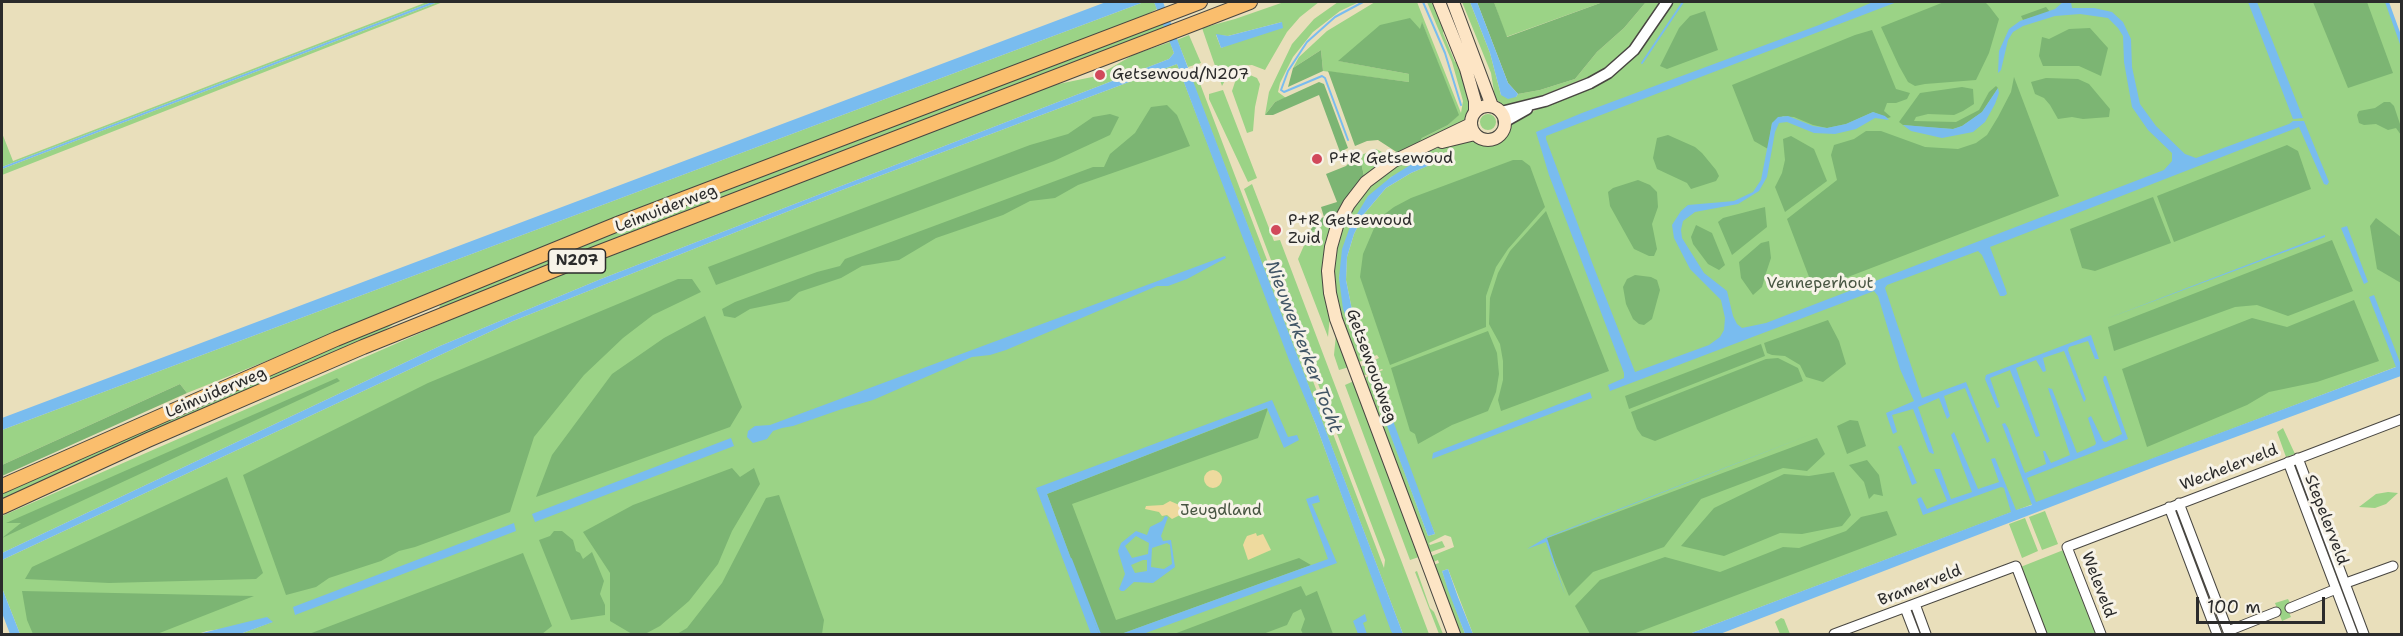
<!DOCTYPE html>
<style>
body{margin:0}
#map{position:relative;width:2403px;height:636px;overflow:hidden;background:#e9dfbb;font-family:"Shantell Sans",sans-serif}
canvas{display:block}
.frame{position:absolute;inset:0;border:3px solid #2b2b2b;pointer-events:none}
.scale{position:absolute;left:2196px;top:597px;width:129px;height:27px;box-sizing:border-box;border:3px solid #2b2b2b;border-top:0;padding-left:8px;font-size:18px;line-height:21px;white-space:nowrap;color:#2b2b2b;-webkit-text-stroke:4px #f7f3e8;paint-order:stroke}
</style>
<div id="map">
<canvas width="2403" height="636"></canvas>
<div class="frame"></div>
<div class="scale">100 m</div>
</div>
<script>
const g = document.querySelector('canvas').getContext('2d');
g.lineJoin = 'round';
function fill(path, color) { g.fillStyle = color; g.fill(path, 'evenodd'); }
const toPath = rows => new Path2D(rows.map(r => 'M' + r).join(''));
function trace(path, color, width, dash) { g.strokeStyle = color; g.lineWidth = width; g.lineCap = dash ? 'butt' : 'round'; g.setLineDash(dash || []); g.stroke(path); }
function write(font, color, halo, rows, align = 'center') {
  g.font = font + ' "Shantell Sans",sans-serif'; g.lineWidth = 6; g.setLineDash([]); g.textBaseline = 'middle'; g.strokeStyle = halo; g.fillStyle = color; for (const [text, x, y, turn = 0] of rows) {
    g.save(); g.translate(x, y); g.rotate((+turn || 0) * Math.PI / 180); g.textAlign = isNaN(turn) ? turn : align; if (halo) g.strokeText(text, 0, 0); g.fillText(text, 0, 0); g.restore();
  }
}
const green = toPath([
 [427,2,432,2,2,167,2,133,13,161],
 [438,2,443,2,2,175,2,169],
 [1144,2,1154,2,1157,9,1131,23,557,244,187,393,180,384,2,465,2,430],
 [1284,2,1319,2,1300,17,1287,32,1265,70,1252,65,1240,66,1229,73,1222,86,1202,28,1235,19],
 [1282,22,1221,48,1216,35,1228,36],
 [1338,2,1359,2,1340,11,1313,32,1293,57,1280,83,1278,92,1286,98,1275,102,1265,115,1269,92,1292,44,1314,19],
 [1375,2,1417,2,1461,113,1463,101,1452,62,1427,2,1436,2,1445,28,1443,33,1455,62,1458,61,1471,99,1470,111,1463,122,1419,143,1422,138,1448,125,1458,115,1422,23,1421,30,1339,61,1409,74,1409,82,1323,71,1321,50,1293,68,1299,57,1327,31],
 [1462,2,1470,2,1490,53,1501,95,1516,97,1518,94,1540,90,1575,79,1597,52,1624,28,1646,2,1661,2,1631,47,1605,70,1588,79,1585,78,1521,104,1503,106,1495,98,1491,73],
 [1494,2,1603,2,1506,37],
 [1672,2,2387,2,2401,40,2401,365,1689,634,1473,634,1448,569,1442,571,1465,634,1459,634,1433,565,1439,563,1438,560,1431,563,1429,557,1454,547,1451,537,1445,535,1429,543,1430,545,1442,541,1445,547,1428,553,1362,379,1383,370,1382,369,1362,376,1358,368,1379,358,1377,355,1356,363,1333,289,1333,253,1343,223,1359,197,1385,172,1427,151,1470,139,1490,143,1501,139,1513,122,1547,104,1582,91,1660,19],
 [1453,155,1411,173,1386,188,1364,214,1354,234,1347,257,1346,280,1354,320,1339,278,1351,224,1391,177],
 [1371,380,1435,534,1428,536],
 [1163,22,1165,29,471,298,439,308,441,303,562,252],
 [1189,35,1201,63,1188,67,1177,40],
 [1170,42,1174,53,1169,59,601,279,440,346,2,553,2,516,546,278,1044,87,1097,76,1133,55],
 [1177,64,1316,425,1393,634,240,634,272,622,207,631,198,634,20,634,2,588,2,560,513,321,834,193],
 [1196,73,1384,568,1385,560,1244,189,1252,184,1274,241,1280,240,1429,634,1403,634,1190,75],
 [1250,75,1257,78,1260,84,1255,107,1253,131,1247,133,1232,91,1236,79],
 [1223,90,1257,178,1248,182,1209,99,1209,94],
 '1480 122a8 8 0 1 1 16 0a8 8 0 1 1-16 0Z',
 [1376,149,1386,154,1387,160,1364,176,1361,162,1354,158],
 [1336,218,1330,315,1328,337,1298,259,1310,232],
 [394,324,367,341,2,503,2,492,362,332],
 [1336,334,1349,367,1339,370,1334,355],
 [1354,381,1419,557,1410,560,1345,385],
 [2283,428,2295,454,2286,457,2277,432],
 [2388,492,2398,493,2386,504,2375,508,2359,507,2376,494],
 [2045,511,2058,544,2042,550,2029,517],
 [2025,518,2038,551,2022,558,2009,524],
 [2066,549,2099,634,2044,634,2018,568],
 [1417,571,1430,608,1434,612,1443,634,1439,634,1415,572],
 [2288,599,2290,603,2286,605,2291,617,2282,621,2275,603],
 [1781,618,1784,619,1790,634,1780,634,1775,622]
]);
const forest = toPath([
 [1477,2,1494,2,1507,37,1603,2,1646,2,1624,28,1597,52,1575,79,1540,90,1518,94,1508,83],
 [1944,2,1985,2,1989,6,1999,19,1989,53,1976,80,1925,84,1915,86,1908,82,1899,66,1881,27],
 [2313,2,2367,2,2393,73,2348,88],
 [2046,7,2050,12,2023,20,2021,16],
 [1705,11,1718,50,1667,69,1660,66,1679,28,1690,16],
 [1410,18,1420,29,1422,22,1459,115,1448,125,1422,138,1419,143,1398,153,1378,140,1367,141,1355,146,1328,71,1409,82,1409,74,1338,61,1380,25],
 [2090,28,2108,48,2101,76,2079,66,2043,66,2039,56,2042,37,2049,39,2069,29],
 [1872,30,1896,89,1910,93,1907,99,1896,103,1887,103,1884,111,1891,117,1888,118,1873,112,1846,124,1827,128,1813,125,1794,117,1783,116,1772,123,1768,149,1754,141,1732,85,1855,35],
 [1321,50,1323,71,1288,87,1293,68],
 [2014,77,2059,196,1814,290,1787,219,1837,180,1831,155,1834,145,1854,139,1866,131,1881,131,1925,147,1958,149,1976,143,1987,135,1998,117,2011,92],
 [2046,78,2078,79,2089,84,2110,109,2109,117,2083,119,2072,117,2058,119,2050,105,2044,98,2035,94,2031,82],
 [1319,82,1324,84,1348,148,1340,152,1319,95,1273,115,1265,115,1275,102],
 [1996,86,1998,88,1982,112,1962,126,1953,129,1926,127,1903,125,1899,122,1920,93,1962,87,1973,89,1974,104,1963,111,1954,115,1928,114,1916,117,1914,121,1956,122,1979,110,1989,92],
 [2384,102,2390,102,2394,106,2401,127,2401,135,2396,128,2388,130,2376,124,2364,125,2359,123,2357,115,2359,111,2375,108],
 [1167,105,1177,115,1190,146,1078,185,1055,198,1030,201,1003,215,936,238,899,260,862,266,841,278,799,292,789,301,750,309,735,318,724,316,722,309,735,302,817,272,840,266,845,259,1093,167,1104,167,1110,154,1135,133,1151,107],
 [1110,114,1119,117,1110,135,1054,161,716,285,708,267,1030,145,1068,134,1093,117],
 [1668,135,1695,147,1702,153,1716,170,1719,176,1716,181,1691,189,1687,183,1657,169,1653,158,1657,138],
 [1791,136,1814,149,1827,181,1785,212,1775,187,1782,173,1785,160,1783,139],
 [2287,145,2298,151,2311,189,2174,242,2157,196],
 [1354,158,1361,162,1364,176,1336,218,1310,232,1315,220,1324,217,1321,207,1337,202,1326,174,1346,166],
 [1513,160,1522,160,1530,166,1545,207,1508,249,1496,267,1486,296,1486,327,1390,365,1360,277,1363,254,1378,219,1394,207,1411,198],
 [1638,180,1650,185,1657,192,1658,207,1652,224,1657,249,1654,256,1649,256,1634,249,1610,206,1608,192,1613,188],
 [2153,197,2171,243,2095,271,2082,268,2070,229],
 [1765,207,1767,227,1732,255,1718,222,1723,218],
 [1546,211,1609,371,1501,411,1498,400,1503,380,1503,361,1500,344,1489,324,1490,298,1498,273,1510,251],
 [2376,218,2401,237,2401,283,2377,269,2370,226],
 [1696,225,1712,233,1725,265,1719,270,1708,264,1693,244,1691,237],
 [2332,240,2353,291,2288,316,2257,305,2235,307,2114,351,2108,327],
 [1769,241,1771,258,1766,273,1762,287,1753,295,1741,278,1739,262,1761,243],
 [1635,275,1651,277,1657,280,1660,290,1652,319,1644,325,1639,324,1633,319,1626,304,1623,287,1627,279],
 [678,279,692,279,701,292,653,315,623,338,584,375,534,437,510,512,415,547,399,551,381,561,329,578,316,587,286,595,243,475,428,383],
 [2354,300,2379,361,2317,382,2269,392,2247,405,2147,447,2122,369,2252,318,2287,327],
 [705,316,742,407,730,427,536,497,552,455,612,374,664,338],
 [1828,320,1839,341,1846,364,1823,382,1806,377,1800,365,1785,356,1772,355,1767,353,1764,343],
 [1488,331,1497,353,1499,374,1496,392,1488,411,1452,425,1418,444,1415,434,1410,431,1391,368],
 [1761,344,1765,356,1629,409,1625,396],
 [1778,358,1798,368,1803,381,1655,441,1642,436,1637,429,1631,412,1766,359],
 [337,378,340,381,2,538,21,523,6,523],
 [180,384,187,393,2,476,2,465],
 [1268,408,1258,438,1072,504,1116,620,1299,558,1311,565,1121,634,1099,634,1047,494],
 [1850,420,1858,421,1866,446,1847,454,1837,426],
 [1817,438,1825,454,1807,471,1783,468,1701,499,1664,547,1593,572,1569,596,1545,539],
 [1867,460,1879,475,1883,496,1874,494,1869,499,1864,482,1849,465],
 [732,468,740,477,754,468,760,484,732,531,718,564,689,601,660,626,645,634,632,634,610,621,610,573,583,532,633,505],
 [1834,472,1851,515,1842,526,1802,534,1780,533,1724,556,1681,546,1714,508,1784,474,1809,476],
 [227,477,263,573,256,579,109,583,25,579,32,567],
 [779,495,824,620,822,634,677,634,687,628,722,583,766,498],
 [1887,511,1897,535,1633,634,1590,634,1575,606,1600,580,1665,557,1720,572,1783,547,1799,548,1846,531,1861,517],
 [554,531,562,531,573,540,576,551,580,553,583,559,592,552,604,581,600,594,605,605,605,615,571,620,539,540,550,536],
 [523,553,552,626,542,634,309,634],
 [1301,586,1306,596,1317,591,1333,634,1303,634,1301,630,1305,619,1301,609,1293,613,1287,625,1263,634,1174,634],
 [22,591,254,596,157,634,33,634,27,620]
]);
const sand = toPath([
 '1204 479a9 9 0 1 1 18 0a9 9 0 1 1-18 0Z',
 [1170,501,1184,507,1186,512,1172,519,1167,515,1162,516,1159,512,1145,509,1146,506,1163,505],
 [1256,533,1257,536,1263,534,1271,550,1248,560,1243,545,1245,540,1247,536]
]);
const water = toPath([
 [432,2,438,2,2,169,2,167],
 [1106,2,1144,2,2,430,2,418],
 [1154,2,1163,2,1403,634,1393,634,1391,631,1316,425,1289,360,1177,64,834,193,513,321,2,560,2,553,440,346,601,279,1169,59,1174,53],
 [1470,2,1477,2,1508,83,1518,94,1516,97,1508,99,1501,95,1490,53],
 [1873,2,1897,2,1546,136,1546,139,1593,265,1635,372,1709,345,1720,337,1724,330,1725,318,1721,300,1690,269,1674,238,1672,225,1681,211,1688,205,1734,201,1753,192,1761,180,1772,123,1778,117,1788,116,1813,126,1827,128,1846,124,1873,112,1885,116,1889,120,1875,118,1856,129,1835,134,1814,133,1787,122,1779,123,1775,132,1767,177,1759,191,1738,204,1695,212,1683,221,1681,230,1682,238,1704,273,1727,291,1733,316,1737,324,1742,328,1766,323,2164,170,2172,161,2172,153,2148,130,2132,107,2124,62,2123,36,2118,28,2108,18,2080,14,2055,16,2023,26,2013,32,2008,40,2001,70,1998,73,1999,51,2009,29,2020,21,2055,9,2063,2,2071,2,2072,8,2094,8,2112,12,2123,22,2131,39,2132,67,2140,104,2156,126,2185,154,2196,158,2289,124,2293,121,2304,121,2329,182,2327,185,2324,184,2299,127,1990,247,2006,290,2007,294,2004,296,2000,296,1982,255,1978,251,1887,285,1885,288,1922,398,1966,382,1990,441,1987,443,1965,388,1944,396,1950,416,1947,419,1939,398,1918,407,1934,453,1933,454,1929,452,1913,409,1892,415,1897,432,1893,434,1886,413,1914,401,1900,369,1878,296,1874,291,1610,391,1608,385,1624,378,1624,373,1549,175,1536,132,1582,113,1819,25],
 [2248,2,2257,2,2303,118,2293,119],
 [2385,2,2389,2,2401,35,2401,47],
 [1282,22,1283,28,1221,48,1216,34,1228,36],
 [1998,88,1999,93,1995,104,1985,122,1973,132,1942,138,1911,131,1903,125,1953,129,1962,126,1982,112],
 [1453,151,1454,155,1411,173,1386,188,1364,214,1354,234,1347,257,1346,280,1354,320,1366,353,1361,355,1343,309,1339,278,1342,249,1351,224,1368,196,1391,177,1412,164],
 [2347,226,2368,282,2364,284,2341,228],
 [2325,235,2325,237,2106,319],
 [1225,256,1226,258,1187,279,1168,286,1157,286,1006,350,990,355,972,357,873,400,842,409,793,426,782,428,773,431,767,439,753,443,747,437,748,431,755,426,770,425],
 [2374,295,2401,365,2401,376,2157,466,1720,634,1689,634,2011,512,2004,488,2001,487,1923,515,1917,499,1921,497,1927,509,1947,501,1934,469,1940,469,1951,499,1972,492,1951,435,1954,432,1978,489,1999,482,1991,459,1995,458,2016,510,2032,505,2002,424,2005,423,2008,428,2025,473,2046,464,2043,451,2045,451,2051,463,2070,455,2048,388,2052,389,2077,453,2095,445,2096,443,2088,418,2091,416,2103,441,2106,442,2122,434,2103,380,2104,376,2106,376,2128,439,2027,478,2036,502,2396,367,2369,297],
 [2091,335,2099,359,2095,359,2088,341,2069,347,2068,350,2086,399,2084,402,2064,351,2043,358,2046,371,2043,372,2036,360,2016,368,2040,436,2036,437,2010,370,1990,378,2000,407,1997,408,1985,379,1986,375],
 [1376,378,1379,383,1435,534,1428,536,1370,380],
 [1590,392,1592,398,1432,459,1433,453],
 [1272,400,1288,437,1297,435,1299,440,1284,448,1267,408,1047,494,1099,634,1091,634,1036,488],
 [1809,435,1547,538,1565,595,1546,542,1527,549,1547,537],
 [731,438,734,446,535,522,532,514],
 [1901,445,1917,483,1912,485,1899,449,1898,447],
 [1318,495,1320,502,1312,504,1337,563,1143,634,1121,634,1328,559,1306,499],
 [1165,516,1168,517,1161,536,1163,541,1171,540,1175,567,1153,583,1134,582,1124,591,1121,591,1119,589,1125,574,1118,551,1121,543,1136,531,1147,535,1150,527,1162,521],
 [1136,536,1149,543,1148,554,1132,558,1125,546],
 [1167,543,1170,545,1172,564,1164,569,1151,567,1152,548],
 [1143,560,1147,560,1147,571,1135,573,1131,565],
 [514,523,516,531,295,615,293,607],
 [1448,569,1458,597,1473,634,1465,634,1448,590,1442,571],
 [2,588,20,634,10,634,2,613],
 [1365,614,1367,621,1363,623,1367,634,1358,634,1353,621],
 [267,617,273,622,240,634,198,634]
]);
const stream = toPath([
 [1423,2,1445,53,1461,105],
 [1642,63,1683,2],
 [1348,140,1325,78,1322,76,1284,92,1281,90,1288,71,1307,42,1335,17,1363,2],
 [1071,559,1100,634]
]);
const minor = toPath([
 [2298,458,2364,634],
 [2288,462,2353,634],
 [2179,503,2229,634],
 [2169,507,2217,634],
 [2346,583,2393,566],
 [1915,604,1926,634],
 [1905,608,1915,634],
 [2290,608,2336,589],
 [2228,631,2276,612],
 [1834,634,2016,566,2042,634],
 [2101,634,2067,547,2402,419]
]);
const tertiary = toPath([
 [1501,112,1545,101,1590,83,1608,73,1634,50,1667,2],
 [1504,122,1527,109]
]);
const secondary = toPath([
 [1439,2,1466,69,1475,101,1475,112],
 [1453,2,1492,106],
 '1471 123a17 17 0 1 1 34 0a17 17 0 1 1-34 0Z',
 [1442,142,1475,134],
 [1454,634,1336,319,1330,293,1328,271,1331,247,1337,226,1349,204,1366,182,1394,161,1471,124]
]);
const primary = toPath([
 [2,486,336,339,620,223,1200,2],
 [2,507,148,440,363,347,574,262,1250,2]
]);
const markers = [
 [1100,75,6,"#d1495b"],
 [1317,159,6,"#d1495b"],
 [1276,230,6,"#d1495b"]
];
const shields = [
 [577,261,57]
];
const shieldNames = [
 ["N207",577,261]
];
const poiNames = [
 ["Getsewoud/N207",1112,75],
 ["P+R Getsewoud",1329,159],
 ["P+R Getsewoud",1288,221],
 ["Zuid",1288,239]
];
const streetNames = [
 ["Leimuiderweg",666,209,-21],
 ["Getsewoudweg",1371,366,70],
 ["Leimuiderweg",216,393,-23],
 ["Wechelerveld",2229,468,-21],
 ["Stepelerveld",2326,520,69],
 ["Weleveld",2098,585,69],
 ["Bramerveld",1920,586,-21]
];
const parkNames = [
 ["Venneperhout",1820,284],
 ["Jeugdland",1221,511]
];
const waterNames = [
 ["Nieuwerkerker Tocht",1303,347,69]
];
fill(green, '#9bd386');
fill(forest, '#7cb573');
fill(sand, '#eeda9e');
fill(water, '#79bcef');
trace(stream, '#79bcef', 2);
trace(minor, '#484641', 11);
trace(tertiary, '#484641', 13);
trace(secondary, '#484641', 14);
trace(primary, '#484641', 16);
trace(minor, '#fff', 9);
trace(tertiary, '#fff', 10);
trace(secondary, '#fde5c5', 12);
trace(primary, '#fabe6d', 14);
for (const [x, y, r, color] of markers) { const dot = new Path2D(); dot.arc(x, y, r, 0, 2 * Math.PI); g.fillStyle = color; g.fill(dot); trace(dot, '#f7f3e8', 2); }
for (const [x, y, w] of shields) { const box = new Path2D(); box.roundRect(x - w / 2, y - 12, w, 24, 4.5); g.fillStyle = '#f7f3e8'; g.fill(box); trace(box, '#2b2b2b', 1.5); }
write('bold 15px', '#2b2b2b', null, shieldNames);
write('16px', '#2b2b2b', '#f7f3e8', poiNames, 'left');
write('16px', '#2b2b2b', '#f7f3e8', streetNames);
write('16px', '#475542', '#f7f3e8', parkNames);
write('italic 18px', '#425666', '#f7f3e8', waterNames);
</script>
